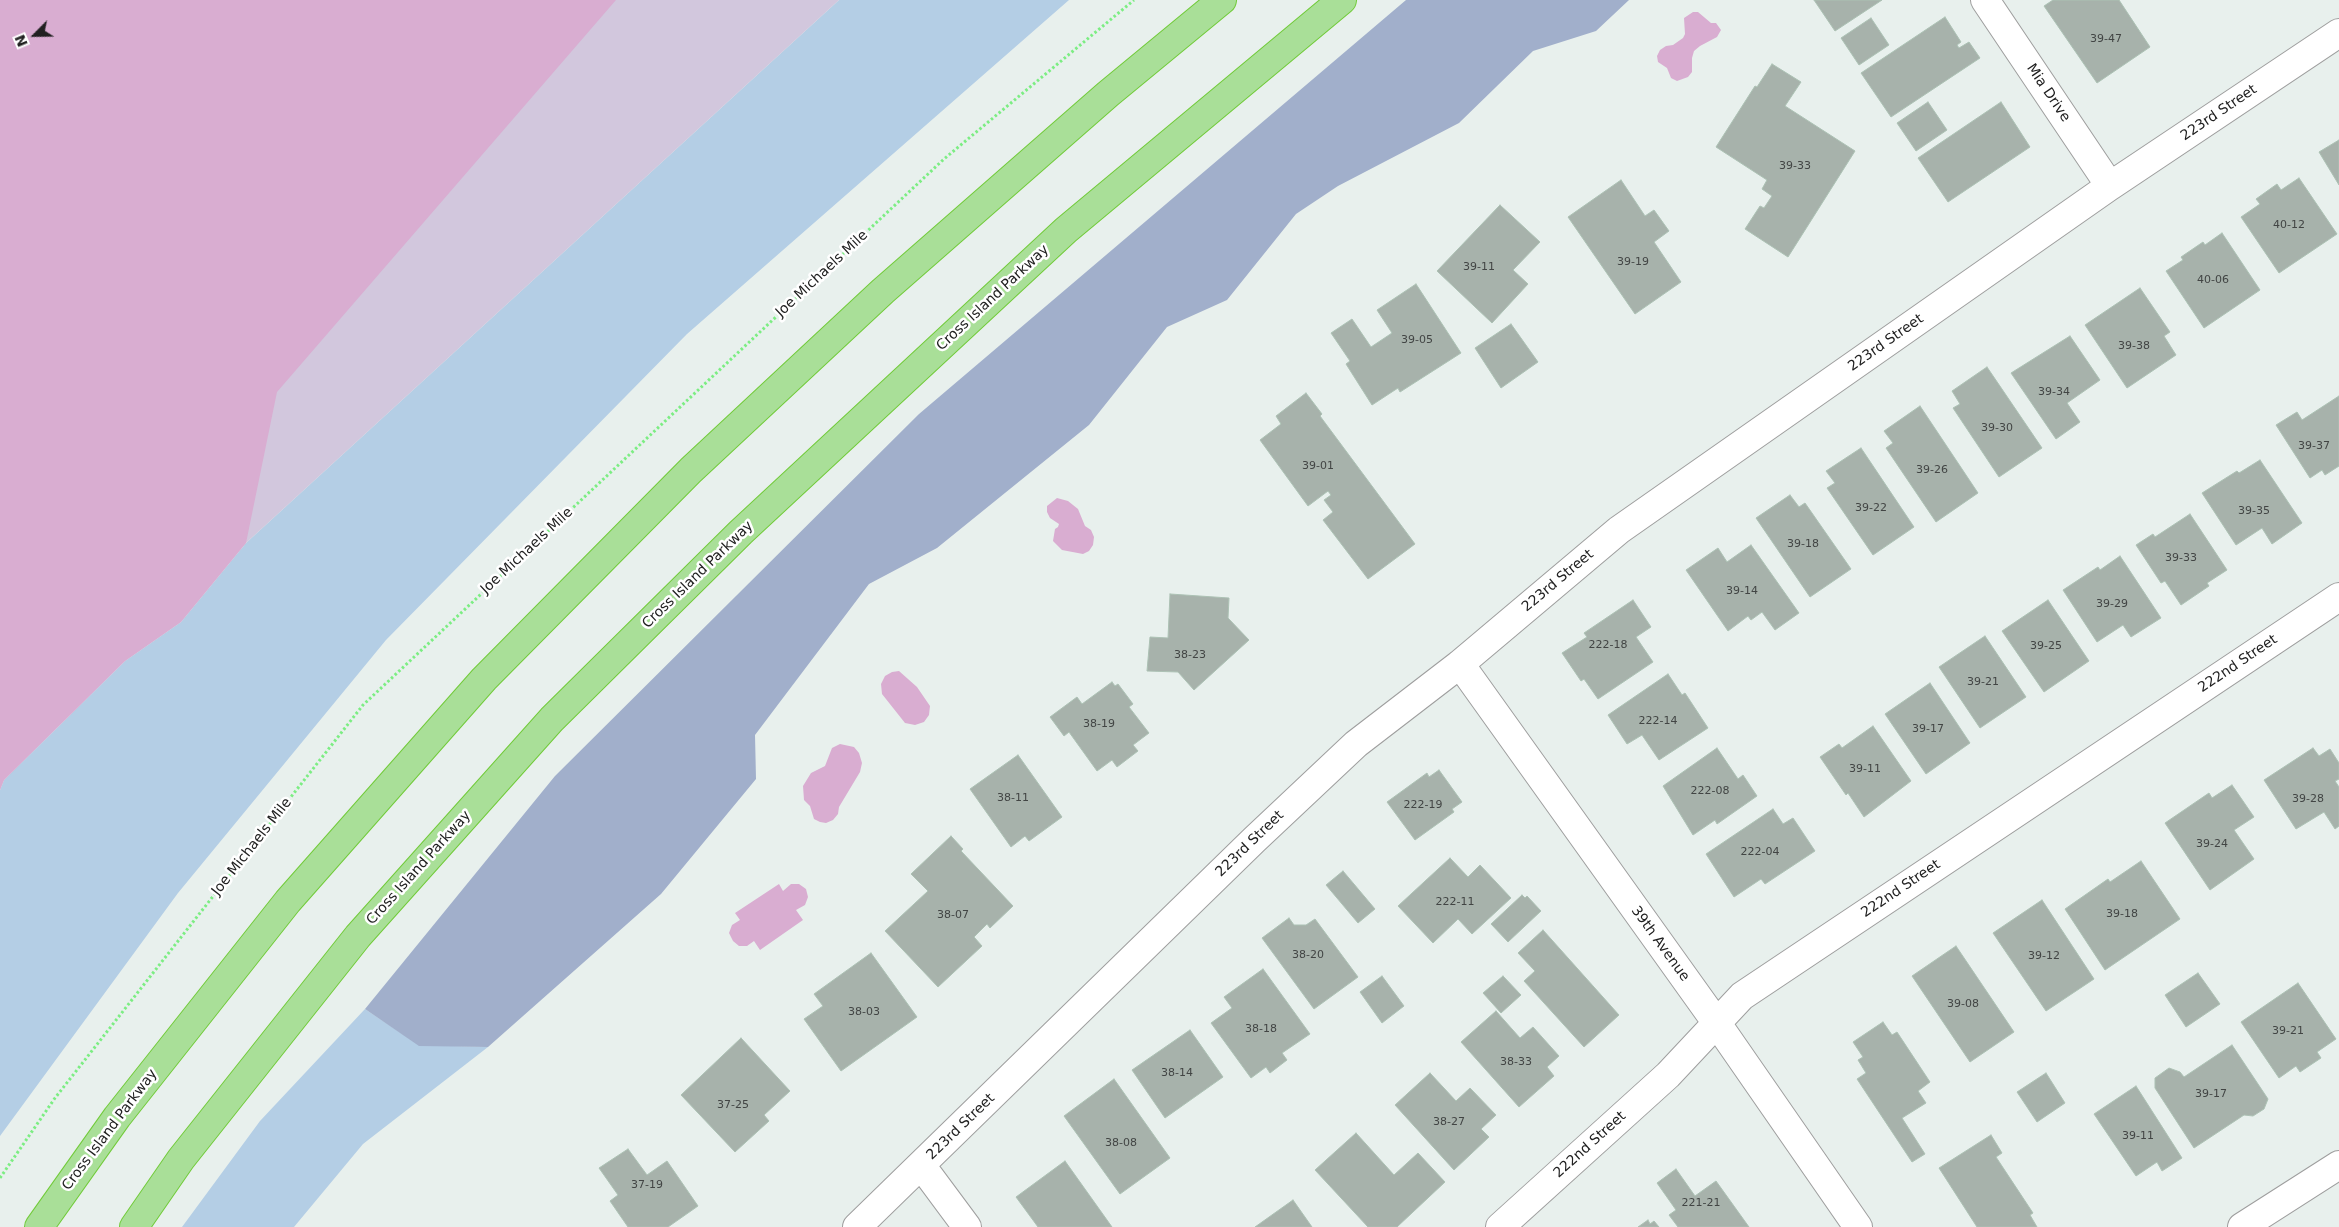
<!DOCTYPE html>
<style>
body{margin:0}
#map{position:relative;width:2339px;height:1227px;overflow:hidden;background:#e8f0ed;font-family:"DejaVu Sans",sans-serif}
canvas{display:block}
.north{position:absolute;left:10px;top:10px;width:50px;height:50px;-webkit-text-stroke:4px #fff;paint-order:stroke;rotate:247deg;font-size:14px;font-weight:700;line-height:20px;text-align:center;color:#212121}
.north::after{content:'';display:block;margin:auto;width:18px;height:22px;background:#212121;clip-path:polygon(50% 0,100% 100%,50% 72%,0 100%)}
</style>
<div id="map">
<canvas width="2339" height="1227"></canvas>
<div class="north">N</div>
</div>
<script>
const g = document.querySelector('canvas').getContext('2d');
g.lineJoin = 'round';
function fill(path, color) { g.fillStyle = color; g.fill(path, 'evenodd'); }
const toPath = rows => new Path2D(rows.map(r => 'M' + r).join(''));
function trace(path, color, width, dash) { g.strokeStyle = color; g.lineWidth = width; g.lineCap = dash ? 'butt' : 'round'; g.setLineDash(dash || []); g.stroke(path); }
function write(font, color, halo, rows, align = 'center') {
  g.font = font + ' "DejaVu Sans",sans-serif'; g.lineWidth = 5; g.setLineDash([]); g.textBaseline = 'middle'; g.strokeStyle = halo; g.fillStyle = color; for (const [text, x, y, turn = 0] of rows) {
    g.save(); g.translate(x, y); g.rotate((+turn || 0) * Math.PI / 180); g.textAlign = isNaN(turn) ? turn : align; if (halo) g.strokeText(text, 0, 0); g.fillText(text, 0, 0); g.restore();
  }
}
const grass = toPath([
 [839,0,1069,0,687,334,386,640,178,893,0,1136,0,790,4,780,125,661,181,622,246,543],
 [365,1009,419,1045,488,1047,363,1144,294,1227,182,1227,260,1121]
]);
const forest = toPath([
 [1406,0,1629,0,1596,31,1533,51,1459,123,1338,186,1296,214,1227,300,1167,327,1089,425,937,548,869,584,755,735,756,779,661,894,488,1047,419,1046,365,1009,555,776,919,414]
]);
const wetland = toPath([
 [0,0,839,0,246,543,181,622,125,661,4,780,0,790]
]);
const water = toPath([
 [0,0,616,0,277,392,246,543,181,622,125,661,4,780,0,790],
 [1693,12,1698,12,1711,23,1716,23,1721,30,1717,37,1700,46,1694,51,1692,58,1692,72,1688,77,1677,81,1671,78,1667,68,1658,62,1657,56,1660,50,1666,46,1673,45,1683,38,1685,34,1684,18],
 [1057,498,1068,501,1078,509,1085,526,1091,530,1094,537,1093,545,1089,551,1083,554,1062,550,1053,541,1055,529,1058,527,1059,524,1050,518,1047,512,1047,506],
 [899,671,917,687,930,706,929,715,924,722,915,725,905,723,882,694,881,684,885,676,892,672],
 [840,744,854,747,859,753,862,763,860,772,839,807,838,814,833,820,826,823,820,822,814,819,810,806,804,800,803,786,811,773,825,766,832,748],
 [779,884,783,891,791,884,799,884,806,889,808,897,805,905,796,910,803,920,760,950,754,941,747,946,739,946,733,941,729,933,732,925,740,920,735,913]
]);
const building = toPath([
 [1814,0,1882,0,1835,31,1814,0],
 [2053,0,2119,0,2150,47,2097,83,2044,6,2053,0],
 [1945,17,1961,42,1957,45,1959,48,1969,42,1980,58,1891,117,1861,73,1945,17],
 [1871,18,1889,45,1859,65,1841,38,1871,18],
 [1772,64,1801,82,1785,106,1855,151,1788,257,1745,229,1760,206,1764,208,1772,196,1762,189,1767,180,1716,147,1755,86,1757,87,1772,64],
 [1928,102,1947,130,1916,151,1897,123,1928,102],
 [2001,102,2030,147,1948,202,1918,158,2001,102],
 [2339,140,2339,185,2319,152,2339,140],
 [2299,178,2337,234,2279,273,2241,217,2260,204,2256,199,2277,184,2281,190,2299,178],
 [1621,180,1645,216,1654,210,1669,231,1654,242,1681,282,1635,314,1568,217,1621,180],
 [1500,205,1540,242,1513,270,1528,284,1492,323,1437,271,1500,205],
 [2222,233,2260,290,2204,328,2166,271,2183,260,2181,257,2203,242,2205,245,2222,233],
 [1416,284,1461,353,1400,392,1398,388,1372,405,1346,364,1350,361,1331,333,1352,319,1371,347,1392,333,1377,310,1416,284],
 [2140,288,2170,332,2164,336,2176,355,2127,388,2085,325,2140,288],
 [1511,324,1538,362,1501,388,1475,348,1511,324],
 [2070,336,2100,380,2067,403,2080,422,2056,439,2011,373,2070,336],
 [1987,367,2042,448,1999,477,1953,408,1960,404,1952,391,1987,367],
 [1306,393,1322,414,1320,416,1415,544,1368,579,1323,520,1333,512,1324,500,1331,495,1328,491,1308,506,1260,440,1281,424,1276,416,1306,393],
 [2339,396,2339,466,2325,475,2322,470,2310,478,2276,425,2297,412,2302,420,2339,396],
 [1920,406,1978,493,1936,522,1886,448,1893,443,1884,431,1920,406],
 [1861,448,1914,527,1873,555,1827,488,1835,483,1826,471,1861,448],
 [2260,460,2302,523,2272,544,2262,528,2236,545,2202,493,2237,471,2239,473,2260,460],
 [1790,495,1799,507,1805,503,1851,569,1810,597,1756,518,1790,495],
 [2190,514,2227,570,2207,583,2209,586,2181,605,2165,581,2161,583,2136,545,2153,534,2155,537,2190,514],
 [1751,545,1799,613,1775,630,1762,612,1751,620,1748,616,1728,631,1686,570,1718,548,1727,562,1751,545],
 [2120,556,2161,618,2131,637,2123,625,2097,642,2063,590,2098,567,2100,570,2120,556],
 [1170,594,1229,598,1228,618,1249,640,1194,690,1178,672,1147,671,1150,637,1168,638,1170,594],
 [1633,600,1651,627,1636,637,1653,662,1598,699,1584,679,1581,681,1562,653,1587,637,1584,633,1633,600],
 [2048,600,2089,661,2044,692,2002,631,2048,600],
 [1985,636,2026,697,1980,728,1939,667,1985,636],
 [1668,674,1682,695,1685,693,1708,728,1659,760,1642,735,1627,744,1608,715,1668,674],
 [1112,682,1115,686,1118,684,1133,704,1129,707,1149,733,1133,745,1138,751,1117,767,1112,760,1097,771,1069,732,1064,736,1050,717,1077,697,1082,704,1112,682],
 [1930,683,1970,743,1926,774,1885,714,1930,683],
 [1873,726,1911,781,1864,817,1848,793,1846,795,1820,757,1839,744,1842,748,1873,726],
 [1717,748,1738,779,1743,775,1757,796,1717,824,1715,820,1693,835,1663,786,1717,748],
 [2313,748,2319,756,2330,749,2339,763,2339,779,2335,781,2339,787,2339,826,2335,829,2324,812,2296,829,2264,780,2313,748],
 [1018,755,1062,817,1029,841,1025,836,1011,847,970,789,1018,755],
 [1439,770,1462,802,1452,809,1454,812,1415,840,1387,802,1427,773,1429,777,1439,770],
 [2232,785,2254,817,2234,830,2254,859,2210,890,2165,823,2209,793,2212,798,2232,785],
 [1773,809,1783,824,1793,818,1815,851,1765,884,1761,879,1734,897,1706,854,1773,809],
 [951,836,963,849,961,851,1013,906,990,928,987,924,974,937,982,946,938,987,885,931,928,891,911,874,951,836],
 [1450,858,1468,877,1480,865,1511,898,1472,934,1458,919,1433,943,1398,906,1450,858],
 [2141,861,2180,919,2105,970,2065,909,2108,879,2110,882,2141,861],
 [1343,871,1375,909,1358,923,1326,885,1343,871],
 [1522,895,1525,898,1527,896,1541,911,1508,942,1491,924,1522,895],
 [2042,900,2094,979,2046,1011,1993,933,2042,900],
 [1289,918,1294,925,1306,925,1315,919,1358,977,1314,1009,1262,938,1289,918],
 [1543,930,1619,1015,1584,1047,1524,981,1535,971,1518,953,1543,930],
 [1956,946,2014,1032,1970,1062,1912,976,1956,946],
 [871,953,917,1017,841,1071,804,1019,823,1006,814,994,871,953],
 [1263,969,1310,1034,1282,1053,1287,1060,1270,1073,1266,1067,1251,1078,1211,1023,1232,1008,1224,997,1263,969],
 [2198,973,2220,1004,2186,1027,2165,995,2198,973],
 [1382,976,1404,1006,1382,1023,1360,992,1382,976],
 [1503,976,1521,995,1501,1013,1483,993,1503,976],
 [2298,983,2336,1039,2317,1052,2321,1058,2300,1072,2296,1066,2279,1078,2241,1022,2298,983],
 [1496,1011,1520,1038,1533,1027,1559,1056,1547,1067,1554,1076,1519,1107,1461,1042,1496,1011],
 [1883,1022,1892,1035,1897,1032,1930,1082,1918,1091,1926,1103,1902,1118,1925,1154,1912,1162,1857,1079,1866,1073,1858,1060,1863,1057,1853,1042,1883,1022],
 [1190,1030,1223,1077,1165,1118,1132,1070,1190,1030],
 [741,1038,790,1091,764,1115,769,1121,735,1152,681,1095,741,1038],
 [2232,1045,2268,1099,2264,1109,2253,1116,2244,1115,2194,1148,2155,1088,2155,1078,2169,1068,2180,1072,2184,1077,2232,1045],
 [1430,1073,1456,1101,1470,1088,1496,1115,1481,1129,1489,1137,1454,1170,1395,1105,1430,1073],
 [2046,1073,2065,1103,2037,1122,2017,1092,2046,1073],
 [1114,1079,1170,1158,1120,1194,1064,1116,1114,1079],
 [2136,1086,2182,1158,2162,1171,2157,1162,2136,1176,2094,1114,2136,1086],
 [1356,1133,1394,1175,1418,1153,1445,1182,1397,1227,1368,1227,1315,1170,1356,1133],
 [1991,1135,2002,1153,1996,1157,2033,1213,2030,1215,2037,1227,1977,1227,1939,1168,1991,1135],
 [628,1149,647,1175,667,1161,698,1206,668,1227,628,1227,610,1201,618,1195,599,1168,628,1149],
 [1065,1161,1112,1227,1038,1227,1016,1197,1065,1161],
 [1676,1169,1695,1196,1716,1181,1749,1227,1678,1227,1669,1215,1676,1210,1657,1183,1676,1169],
 [1293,1200,1312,1227,1255,1227,1293,1200],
 [1648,1220,1650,1224,1654,1221,1659,1227,1638,1227,1648,1220]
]);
const path = toPath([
 [0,1178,55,1098,363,705,944,159,1134,0]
]);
const minor = toPath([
 [1985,0,2110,186],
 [1460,664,1716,1022,1858,1227],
 [921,1165,967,1227],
 [857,1227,1254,840,1356,744,1460,664,1619,530,2110,186,2339,33],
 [1500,1227,1668,1075,1742,996,2339,597],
 [2242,1227,2339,1165]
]);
const highway = toPath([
 [39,1227,117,1117,288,901,484,679,691,470,883,291,1108,94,1222,0],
 [134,1227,181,1159,358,936,552,719,741,532,1066,230,1342,0]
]);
const numberNames = [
 ["39-47",2106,39],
 ["39-33",1795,166],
 ["40-12",2289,225],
 ["39-19",1633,262],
 ["39-11",1479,267],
 ["40-06",2213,280],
 ["39-05",1417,340],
 ["39-38",2134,346],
 ["39-34",2054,392],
 ["39-30",1997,428],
 ["39-37",2314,446],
 ["39-01",1318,466],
 ["39-26",1932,470],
 ["39-22",1871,508],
 ["39-35",2254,511],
 ["39-18",1803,544],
 ["39-33",2181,558],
 ["39-14",1742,591],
 ["39-29",2112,604],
 ["222-18",1608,645],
 ["39-25",2046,646],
 ["38-23",1190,655],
 ["39-21",1983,682],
 ["222-14",1658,721],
 ["38-19",1099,724],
 ["39-17",1928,729],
 ["39-11",1865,769],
 ["222-08",1710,791],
 ["38-11",1013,798],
 ["39-28",2308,799],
 ["222-19",1423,805],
 ["39-24",2212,844],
 ["222-04",1760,852],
 ["222-11",1455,902],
 ["39-18",2122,914],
 ["38-07",953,915],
 ["38-20",1308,955],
 ["39-12",2044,956],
 ["39-08",1963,1004],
 ["38-03",864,1012],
 ["38-18",1261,1029],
 ["39-21",2288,1031],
 ["38-33",1516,1062],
 ["38-14",1177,1073],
 ["39-17",2211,1094],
 ["37-25",733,1105],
 ["38-27",1449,1122],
 ["39-11",2138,1136],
 ["38-08",1121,1143],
 ["37-19",647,1185],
 ["221-21",1701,1203]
];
const streetNames = [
 ["Mia Drive",2048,93,56],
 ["223rd Street",2219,113,-34],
 ["Joe Michaels Mile",822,274,-43],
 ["Cross Island Parkway",993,298,-43],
 ["223rd Street",1886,343,-35],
 ["Joe Michaels Mile",527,551,-43],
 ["Cross Island Parkway",698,575,-44],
 ["223rd Street",1558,581,-40],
 ["222nd Street",2238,664,-34],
 ["223rd Street",1250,844,-44],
 ["Joe Michaels Mile",252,847,-52],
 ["Cross Island Parkway",419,868,-48],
 ["222nd Street",1901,889,-34],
 ["39th Avenue",1660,944,54],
 ["223rd Street",961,1127,-44],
 ["Cross Island Parkway",110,1130,-53],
 ["222nd Street",1590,1145,-42]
];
fill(grass, '#b4cee5');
fill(forest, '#a1afcb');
fill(wetland, '#d2c7dd');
fill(water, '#d9add1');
fill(building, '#a7b2ab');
trace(building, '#acc1b4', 1);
trace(minor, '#9e9e9e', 30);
trace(highway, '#71cb39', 30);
trace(path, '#7ced83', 3, [2.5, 2.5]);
trace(minor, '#fff', 28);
trace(highway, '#a9df98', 28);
write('11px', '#424544', null, numberNames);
write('14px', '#212121', '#fff', streetNames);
</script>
